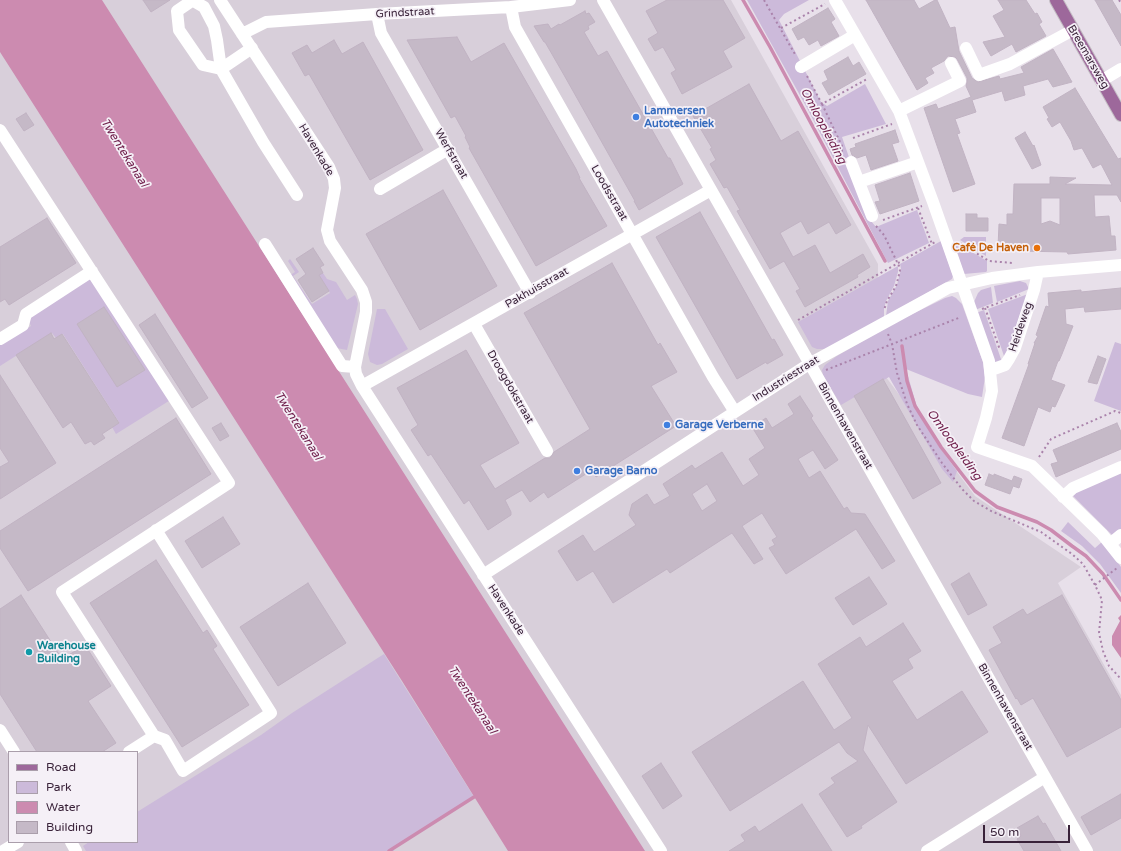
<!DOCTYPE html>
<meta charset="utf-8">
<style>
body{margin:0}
#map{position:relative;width:1121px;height:851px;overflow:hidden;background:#e8e0ea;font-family:"Varela Round",sans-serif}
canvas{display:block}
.legend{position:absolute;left:8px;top:751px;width:130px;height:92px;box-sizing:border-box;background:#f5f0f7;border:1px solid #aa9eab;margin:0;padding:5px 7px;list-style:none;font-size:12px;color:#392239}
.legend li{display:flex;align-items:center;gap:8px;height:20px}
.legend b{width:20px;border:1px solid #aa9eab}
.scale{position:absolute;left:983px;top:825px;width:87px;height:18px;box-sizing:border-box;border:2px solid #392239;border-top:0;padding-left:5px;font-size:12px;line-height:14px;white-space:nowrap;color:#392239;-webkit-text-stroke:3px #f5f0f7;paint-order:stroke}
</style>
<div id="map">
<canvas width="1121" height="851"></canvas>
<ul class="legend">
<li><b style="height:5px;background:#9d689b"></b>Road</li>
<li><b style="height:11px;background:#ccbada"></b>Park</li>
<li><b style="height:11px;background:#cc8bb0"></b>Water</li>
<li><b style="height:11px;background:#c5b9c7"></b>Building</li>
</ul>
<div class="scale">50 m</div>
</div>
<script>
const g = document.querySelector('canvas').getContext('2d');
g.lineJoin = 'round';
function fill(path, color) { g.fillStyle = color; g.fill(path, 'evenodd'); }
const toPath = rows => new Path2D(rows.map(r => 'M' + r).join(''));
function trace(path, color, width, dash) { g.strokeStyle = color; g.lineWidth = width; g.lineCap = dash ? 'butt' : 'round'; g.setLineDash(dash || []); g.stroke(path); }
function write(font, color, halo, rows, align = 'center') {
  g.font = font + ' "Varela Round",sans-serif'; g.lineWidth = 3.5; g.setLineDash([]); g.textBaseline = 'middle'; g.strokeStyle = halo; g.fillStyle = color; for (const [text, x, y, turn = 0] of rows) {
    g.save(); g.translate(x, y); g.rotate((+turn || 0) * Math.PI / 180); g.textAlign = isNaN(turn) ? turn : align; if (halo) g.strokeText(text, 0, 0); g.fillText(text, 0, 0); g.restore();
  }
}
const built = toPath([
 [0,0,731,0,878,264,877,365,975,496,1081,567,1058,583,1121,695,1121,851,0,851],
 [9,752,137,752,137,842,9,842]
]);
const green = toPath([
 [747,0,809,0,784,14,779,20,821,102,827,106,865,84,886,124,842,137,871,221,876,227,917,210,929,243,888,263,807,108],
 [964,237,986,237,986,256,960,240],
 [941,241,953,276,952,279,886,316,888,301,897,285,901,269,900,264],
 [953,242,955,242,987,261,987,271,986,272,964,274],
 [290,259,299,272,293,276,312,304,330,293,319,275,323,273,327,279,336,282,347,300,355,295,357,299,358,304,347,350,331,347,287,277,295,272,288,261],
 [898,266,898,272,894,286,886,301,884,309,884,317,826,349,817,349,812,347,798,322],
 [91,278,172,399,116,434,112,427,119,422,63,334,56,338,52,333,0,366,0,345,31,326,27,318],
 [1020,281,1026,283,1029,289,997,302,994,286],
 [991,287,993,303,975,310,974,302,978,293,981,290],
 [1028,294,1005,359,988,309],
 [952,296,956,298,962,304,983,362,985,377,982,397,968,394,906,369,916,404,927,426,938,445,957,471,953,482,942,469,889,377,841,405,823,375,822,370,825,365,837,356,898,321,945,298],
 [377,309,385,309,408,349,382,364,377,365,370,362,368,354],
 [984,310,1002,362,995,362,992,359,976,313],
 [1115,342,1121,344,1121,411,1094,401],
 [1121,471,1121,531,1113,536,1073,496,1073,493],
 [1068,522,1095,548,1103,541,1121,567,1121,593,1100,564,1082,546,1061,531],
 [384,654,474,797,393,849,394,851,86,851,83,846,89,842,137,842,137,812,261,735,292,713]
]);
const water = toPath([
 [0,0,102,0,645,851,508,851,402,681,0,52],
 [1121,615,1121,658,1112,645,1112,636,1120,621,1118,618]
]);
const stream = toPath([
 [743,0,770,47,885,261],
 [902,346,907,381,915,406,941,447,975,491,997,507,1037,522,1051,530,1072,546,1086,556,1103,574,1121,600],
 [389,851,474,797]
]);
const building = toPath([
 [143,0,170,0,151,12,143,0],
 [667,0,723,0,745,38,723,51,732,67,682,94,671,73,676,70,663,47,655,51,648,39,658,33,646,11,667,0],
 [866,0,914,0,919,9,935,0,937,0,950,28,955,27,959,51,972,78,978,82,999,76,1000,79,1024,73,1021,67,1053,49,1072,82,1053,87,1048,79,1023,86,1025,95,1005,101,1002,91,972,100,976,112,955,119,960,133,957,134,975,184,953,192,924,108,936,104,938,109,971,97,966,86,967,82,967,78,957,59,955,57,948,56,944,61,931,68,934,73,925,78,928,83,917,90,866,0],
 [998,0,1026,0,1035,14,1037,13,1042,22,1039,24,1046,36,1016,52,1012,44,991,56,983,42,1005,37,993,16,1004,10,998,0],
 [1095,0,1112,0,1121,15,1121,46,1095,0],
 [828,8,835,19,831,22,839,36,821,46,818,40,809,45,804,37,798,40,792,29,828,8],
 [585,11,586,14,589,13,595,22,588,26,589,29,584,32,598,56,607,51,668,158,670,158,683,184,639,210,634,201,635,201,564,75,545,42,544,42,534,26,548,24,551,29,559,24,560,25,585,11],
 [457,37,471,62,504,43,576,169,580,178,579,178,607,226,536,266,469,148,470,147,465,137,466,136,455,116,451,118,407,40,457,37],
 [334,40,342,54,363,42,423,150,370,180,309,74,305,76,292,53,307,45,312,53,334,40],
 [848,57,853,66,859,62,866,74,829,95,822,83,828,80,824,71,848,57],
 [749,84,781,141,798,131,851,225,836,234,829,222,808,234,801,221,780,233,793,257,815,245,830,273,863,254,870,267,857,275,858,277,805,307,796,291,800,289,784,261,770,269,737,211,740,210,727,187,724,188,710,164,716,160,710,149,712,148,693,116,749,84],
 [1075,88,1118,159,1121,158,1121,202,1117,195,1094,195,1095,217,1109,216,1111,236,1115,236,1116,250,1068,254,1067,252,1018,251,1018,247,998,247,999,224,1007,225,1007,214,1013,214,1014,184,1050,184,1050,177,1076,178,1065,184,1112,185,1101,164,1093,168,1082,148,1074,150,1071,141,1060,122,1052,127,1047,119,1049,118,1043,107,1075,88],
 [1041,198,1060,198,1060,225,1050,221,1041,224,1041,198],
 [26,113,34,125,24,131,16,119,26,113],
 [895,130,899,142,892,144,898,161,871,170,866,155,857,158,852,155,850,149,856,147,855,144,895,130],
 [1025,132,1033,146,1034,145,1041,165,1032,169,1015,138,1025,132],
 [910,173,919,201,880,214,875,202,880,201,875,185,910,173],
 [443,190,497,286,420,330,366,234,443,190],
 [700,212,772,340,774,339,783,355,767,364,766,362,737,379,656,237,700,212],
 [966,214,977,214,977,218,988,218,988,231,966,231,966,214],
 [47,218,76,263,9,305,5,299,0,302,0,247,47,218],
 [313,248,324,265,320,267,323,273,319,275,329,291,312,302,298,280,306,274,296,259,313,248],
 [612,263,658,345,660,343,677,372,651,386,676,426,596,477,592,470,548,498,544,492,530,502,522,490,505,500,511,512,511,515,488,530,469,500,464,504,431,454,428,456,411,430,418,425,397,388,466,350,519,443,480,465,495,489,545,458,550,458,554,452,590,429,524,313,612,263],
 [1121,288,1121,309,1085,312,1084,307,1065,309,1066,324,1073,326,1062,354,1059,361,1058,361,1051,380,1065,385,1055,407,1052,406,1050,412,1038,407,1024,446,1002,438,1029,364,1028,364,1035,343,1034,343,1038,336,1036,335,1046,306,1049,307,1048,293,1081,290,1081,292,1121,288],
 [104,307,145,370,117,387,77,324,104,307],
 [155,314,208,398,192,408,139,325,155,314],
 [51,333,54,339,62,334,119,423,102,434,105,438,94,445,91,441,85,444,71,422,63,428,16,355,51,333],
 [1098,356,1106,359,1097,384,1088,382,1098,356],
 [0,375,56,463,0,499,0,467,9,462,0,448,0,375],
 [883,379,941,483,913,499,854,396,883,379],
 [800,396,813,416,811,418,838,460,825,469,813,450,798,459,809,478,820,471,844,509,847,507,851,513,865,514,895,561,882,569,856,529,786,574,769,548,775,545,772,540,777,537,762,513,742,526,763,559,754,564,732,533,670,573,667,569,613,603,593,571,577,581,558,551,583,535,594,552,636,525,629,515,632,504,647,494,654,505,670,496,663,484,692,465,695,469,722,452,743,486,759,475,749,459,765,448,752,427,766,418,772,428,794,414,788,404,800,396],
 [707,484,717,501,702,511,692,494,707,484],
 [176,418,211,474,28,591,0,548,0,531,176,418],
 [221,423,229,436,220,441,212,428,221,423],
 [1117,423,1121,432,1121,449,1056,477,1051,464,1058,462,1053,450,1117,423],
 [989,474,994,476,994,474,1012,481,1014,476,1022,479,1019,488,1013,486,1010,494,985,485,989,474],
 [223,517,240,544,202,568,185,541,223,517],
 [156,560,203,633,207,630,217,646,213,649,249,705,182,747,90,603,156,560],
 [969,573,987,605,968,615,951,584,969,573],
 [869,577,887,604,853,625,835,598,869,577],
 [308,583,346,643,278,686,240,627,308,583],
 [21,595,62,659,85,645,111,686,88,701,116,743,102,752,37,752,0,694,0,609,21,595],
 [1062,595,1121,700,1121,727,1067,757,1033,698,1021,705,1017,698,1016,699,989,650,1002,643,993,627,1023,609,1027,615,1062,595],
 [903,623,921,651,908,659,913,668,892,681,917,720,962,691,988,732,906,784,868,725,863,750,897,802,861,826,862,828,847,837,819,794,835,783,831,778,858,761,847,753,839,742,730,811,692,752,803,681,834,730,852,718,818,664,860,637,866,647,903,623],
 [661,763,682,796,663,809,642,776,661,763],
 [1121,794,1121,818,1091,835,1081,817,1121,794],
 [802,804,832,851,729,851,745,841,741,835,755,826,759,832,802,804],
 [1038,816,1043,824,1045,823,1061,851,1024,851,1017,839,1021,836,1017,828,1038,816]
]);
const path = toPath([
 [764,0,796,56],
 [1119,0,1121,3],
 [781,28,825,4],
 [807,76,822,104,867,79],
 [822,104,842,146,842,154],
 [853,138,892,124],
 [918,208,932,244],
 [883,220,922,206],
 [876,226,884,235,899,266,900,271,896,286,887,301,884,310],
 [960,243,989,261,1013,263],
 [985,308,1000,350],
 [982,309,1020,295],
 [798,320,935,242],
 [888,334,892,344,897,373,907,404,917,425,942,463,962,489,974,501,991,511,1041,532,1072,554,1083,564,1095,585,1102,600,1099,633,1103,651,1109,666,1121,679],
 [826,370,961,317],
 [1039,457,1051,439,1115,411,1121,413],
 [1095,585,1117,568]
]);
const minor = toPath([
 [192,0,204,7,214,26,217,40,221,69,252,48],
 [193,0,177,11,179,30,203,65,221,69,263,142,297,195],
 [220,0,329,167,334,179,335,188,327,230,330,241,362,290,366,302,366,312,355,367,356,374,362,386,661,851],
 [603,0,1087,851],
 [835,0,899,111,933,202,989,361,992,391,986,418,977,447,1032,466,1102,534,1121,558],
 [511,7,515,27,713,377,735,412],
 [377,14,381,33,530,293],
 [242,34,266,22,377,14,511,7,570,0],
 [966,48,979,75,1010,64,1073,30],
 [801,67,855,35],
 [1101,81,1121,69],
 [899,111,960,81,951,63],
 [0,130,229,483,62,592,154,736,129,752],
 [851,162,872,216],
 [859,182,918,162],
 [380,189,448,149],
 [265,244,342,366,355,367],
 [474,324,547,451],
 [0,339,23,325,26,314,92,271],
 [991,370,1005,365,1009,359,1015,348,1034,290,1038,272],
 [362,386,711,190],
 [1063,497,1073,488,1121,467],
 [1110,544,1121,535],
 [483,575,809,364,948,288,992,278,1038,272,1121,265],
 [0,730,14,752],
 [154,736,165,740,183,771,271,713,156,530],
 [71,842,76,851],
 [3,851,18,842],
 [927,851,1045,777]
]);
const major = toPath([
 [1056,0,1121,115]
]);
const markers = [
 [636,117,4,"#3f7fe0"],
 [1037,248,4,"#e8710a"],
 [667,425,4,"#3f7fe0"],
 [577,471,4,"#3f7fe0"],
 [29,652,4,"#0f9aa8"]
];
const streetNames = [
 ["Grindstraat",405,13,-3],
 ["Breemarsweg",1088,57,60],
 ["Havenkade",316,150,59],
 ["Werfstraat",451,154,60],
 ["Loodsstraat",609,193,60],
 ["Pakhuisstraat",537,288,-30],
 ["Heideweg",1021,327,-71],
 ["Industriestraat",786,379,-32],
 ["Droogdokstraat",510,387,60],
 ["Binnenhavenstraat",845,426,60],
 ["Havenkade",506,610,57],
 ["Binnenhavenstraat",1005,707,60]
];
const shopNames = [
 ["Lammersen",644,111],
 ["Autotechniek",644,124],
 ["Garage Verberne",675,425],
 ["Garage Barno",585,471]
];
const foodNames = [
 ["Café De Haven",1029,248]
];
const cultureNames = [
 ["Warehouse",37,646],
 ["Building",37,659]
];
const waterNames = [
 ["Omloopleiding",823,126,62],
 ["Twentekanaal",124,153,58],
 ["Twentekanaal",298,426,58],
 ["Omloopleiding",954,445,54],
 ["Twentekanaal",472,700,57]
];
fill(built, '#d8cfda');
fill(green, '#ccbada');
fill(water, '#cc8bb0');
trace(stream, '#cc8bb0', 3.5);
fill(building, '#c5b9c7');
trace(building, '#c1b3c3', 1);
trace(major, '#c4bdc4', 14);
trace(path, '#aa83ab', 2, [2, 3]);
trace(minor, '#fff', 12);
trace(major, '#9d689b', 12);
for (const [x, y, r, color] of markers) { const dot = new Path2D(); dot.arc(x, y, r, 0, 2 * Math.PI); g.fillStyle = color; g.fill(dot); trace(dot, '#f5f0f7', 1.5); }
write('11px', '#392239', '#f5f0f7', streetNames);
write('bold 11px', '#366cbe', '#f5f0f7', shopNames, 'left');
write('bold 11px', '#c56008', '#f5f0f7', foodNames, 'right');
write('bold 11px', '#0d838f', '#f5f0f7', cultureNames, 'left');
write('italic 12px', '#71214d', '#f5f0f7', waterNames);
</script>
